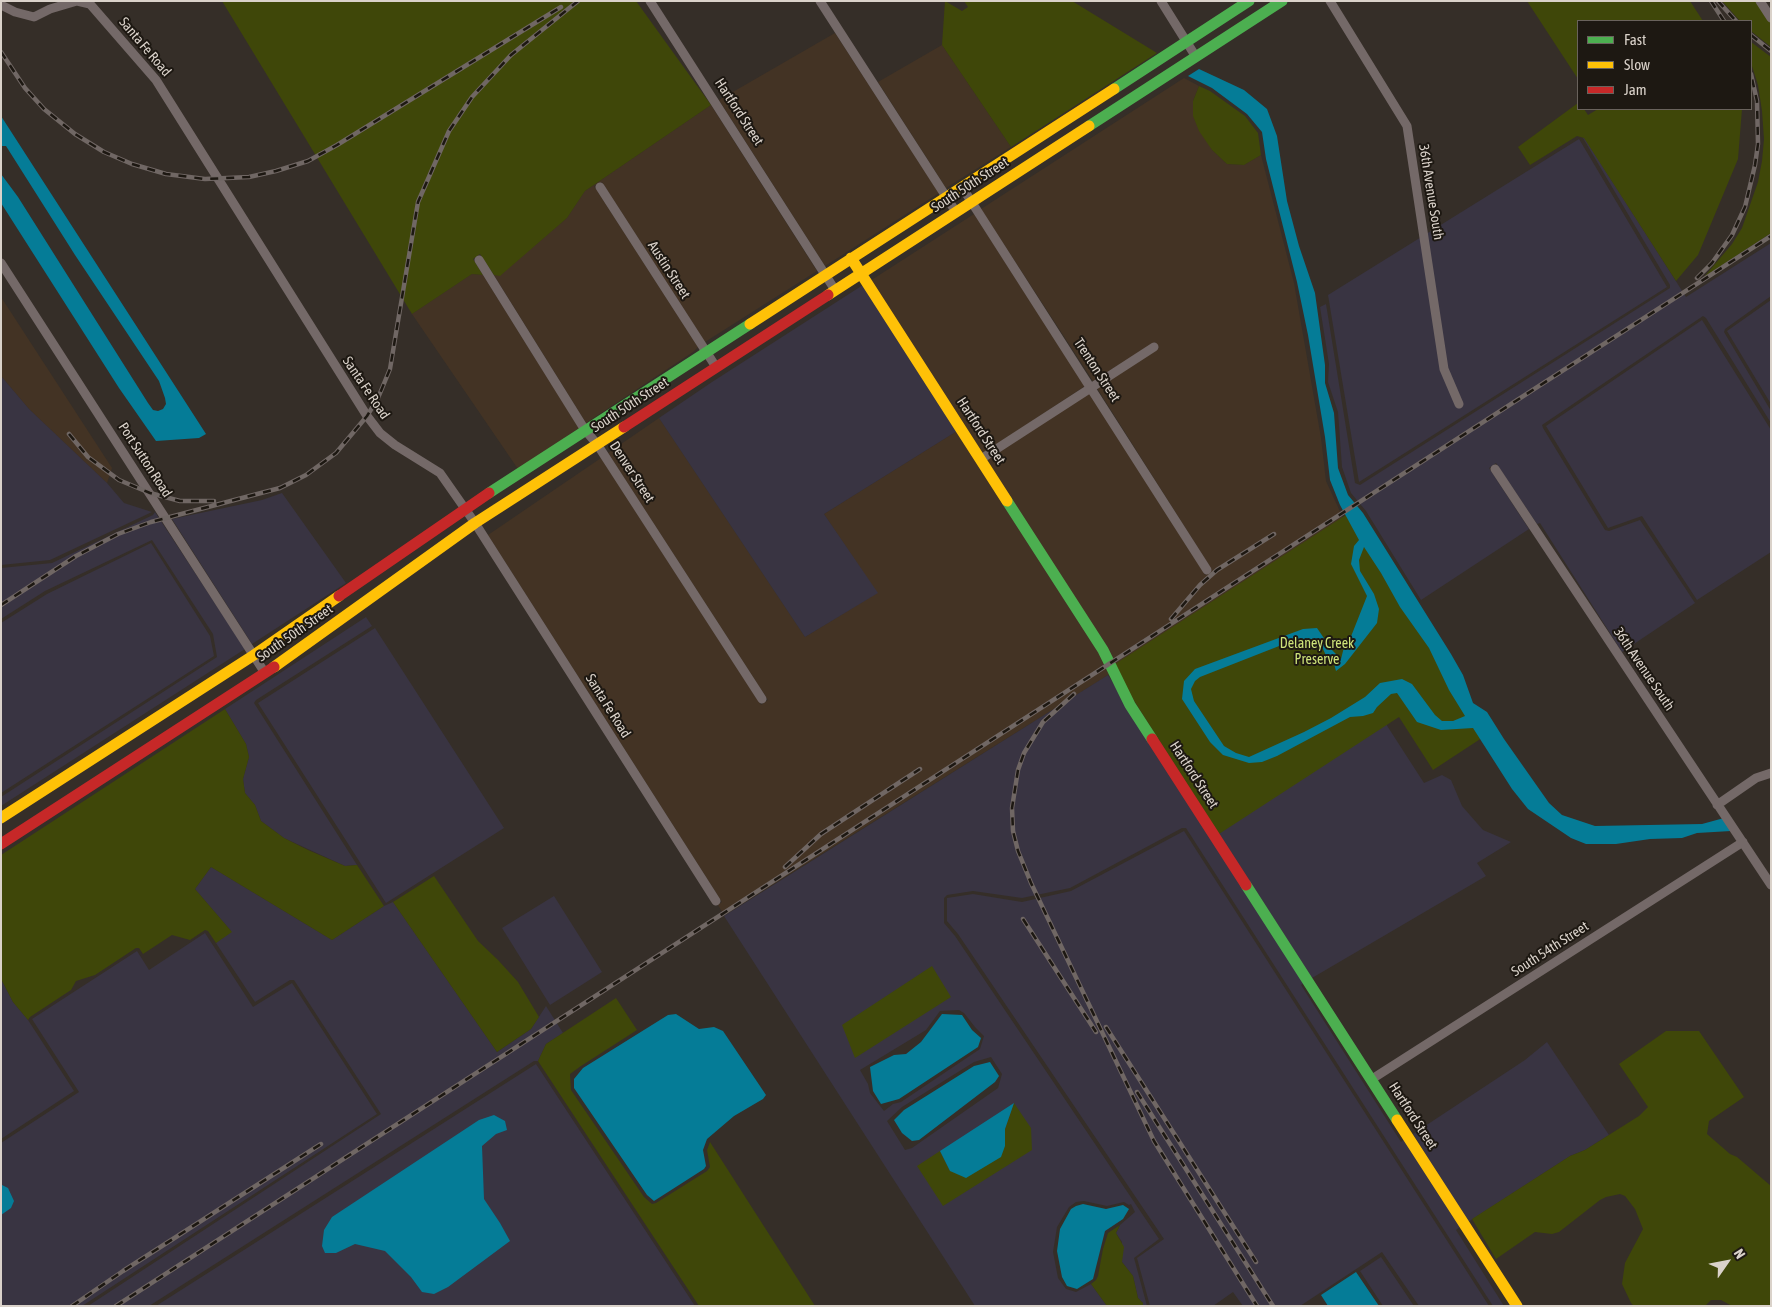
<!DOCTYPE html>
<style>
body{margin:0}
#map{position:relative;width:1772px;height:1307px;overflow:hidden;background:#352e28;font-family:"Asap Condensed",sans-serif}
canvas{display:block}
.frame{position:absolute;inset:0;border:2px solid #dad2ca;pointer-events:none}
.legend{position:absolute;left:1577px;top:20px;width:175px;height:90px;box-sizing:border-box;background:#1d1812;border:1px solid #69625c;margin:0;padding:6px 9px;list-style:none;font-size:15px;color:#dad2ca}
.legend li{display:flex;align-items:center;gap:10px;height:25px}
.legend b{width:25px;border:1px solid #69625c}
.north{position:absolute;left:1702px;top:1237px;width:50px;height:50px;-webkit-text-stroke:4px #1d1812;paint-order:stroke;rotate:57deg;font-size:14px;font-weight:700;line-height:20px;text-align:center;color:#dad2ca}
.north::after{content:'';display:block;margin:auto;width:18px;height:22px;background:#dad2ca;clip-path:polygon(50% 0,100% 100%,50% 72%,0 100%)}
</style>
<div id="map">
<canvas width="1772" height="1307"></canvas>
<div class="frame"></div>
<ul class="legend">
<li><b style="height:6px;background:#4caf50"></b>Fast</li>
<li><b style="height:6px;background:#ffc107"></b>Slow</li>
<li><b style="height:6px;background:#c62828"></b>Jam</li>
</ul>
<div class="north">N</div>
</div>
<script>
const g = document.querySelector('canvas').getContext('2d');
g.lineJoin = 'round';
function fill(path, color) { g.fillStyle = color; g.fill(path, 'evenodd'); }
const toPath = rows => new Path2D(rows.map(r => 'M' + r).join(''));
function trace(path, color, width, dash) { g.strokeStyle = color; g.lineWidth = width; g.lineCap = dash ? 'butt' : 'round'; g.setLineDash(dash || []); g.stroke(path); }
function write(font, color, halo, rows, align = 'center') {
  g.font = font + ' "Asap Condensed",sans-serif'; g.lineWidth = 4; g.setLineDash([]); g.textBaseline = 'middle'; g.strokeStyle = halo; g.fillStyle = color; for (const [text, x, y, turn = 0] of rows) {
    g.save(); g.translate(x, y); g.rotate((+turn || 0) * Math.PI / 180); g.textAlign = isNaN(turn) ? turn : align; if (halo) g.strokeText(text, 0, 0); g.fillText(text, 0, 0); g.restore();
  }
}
const built = toPath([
 [835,33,939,193,825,266,719,100],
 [942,45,1011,147,946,188,878,82],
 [1184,78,1199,86,1193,101,1212,150,1227,164,1244,165,1261,155,1294,283,1321,438,1326,481,1343,518,1117,669,987,460,1090,392,1205,575,1212,570,1097,388,1159,348,1155,342,1093,381,981,209],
 [711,105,817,271,705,342,602,182,594,186,698,347,693,352,586,423,494,275,500,275,567,218,585,191],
 [974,214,1085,386,982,454,870,281],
 [472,274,483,275,579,428,518,469,412,314],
 [1,297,112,468,107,483,29,409,1,376],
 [659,418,805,637,877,593,824,514,957,431,1100,652,1110,674,724,915,718,905,722,902,488,535,601,458,761,705,768,700,608,453]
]);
const industrial = toPath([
 [1584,137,1686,297,1771,243,1771,296,1725,329,1724,332,1771,411,1771,423,1706,318,1703,316,1542,425,1543,428,1605,530,1609,531,1640,520,1695,603,1622,652,1540,523,1537,524,1496,463,1489,468,1529,529,1421,600,1366,511,1351,493,1342,467,1338,412,1328,382,1329,364,1320,307,1326,304,1355,483,1360,485,1670,288,1670,285,1583,138],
 [1579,139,1667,287,1359,482,1328,295],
 [863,285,957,431,824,514,878,593,805,637,659,418,712,382],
 [1771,300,1771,404,1727,331],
 [1702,320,1771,430,1771,552,1697,600,1642,516,1608,528,1546,426],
 [1,376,29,409,107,483,124,503,152,512,50,560,1,565],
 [282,493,346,583,252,644,172,519,262,500],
 [155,512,245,649,1,806,1,797,217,657,213,634,152,540,45,591,1,619,1,568,52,563,153,515],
 [151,543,210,636,214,656,1,793,1,623,47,594],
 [366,617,372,626,256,700,254,703,357,865,345,866,284,838,261,821,255,805,245,793,243,779,249,757,246,744,225,709],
 [375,628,504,828,386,903,258,703],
 [1108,675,1305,982,1301,985,1401,1142,1405,1139,1461,1226,1456,1230,1504,1306,1493,1306,1186,828,1182,828,1070,888,1022,898,973,891,947,895,944,898,944,923,955,936,1159,1239,1134,1258,1147,1306,1143,1306,1143,1303,1138,1298,1133,1276,1122,1262,1122,1242,1116,1233,1120,1225,1135,1212,1131,1204,1129,1205,1124,1202,1107,1206,1084,1201,1076,1202,1069,1207,1057,1227,1053,1252,1058,1278,1066,1289,1076,1292,1091,1284,1107,1306,975,1306,724,916],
 [959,1010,964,1013,975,1027,984,1036,980,1049,901,1102,893,1104,884,1111,870,1093,868,1084,860,1070,926,1030,940,1011],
 [991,1057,1002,1074,998,1088,912,1148,905,1150,887,1121,902,1107,974,1062],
 [1384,721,1424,783,1442,775,1451,780,1462,806,1483,830,1511,842,1477,863,1486,876,1312,978,1215,827],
 [1184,831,1489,1306,1419,1306,1382,1252,1300,1306,1243,1306,1233,1292,1213,1306,1150,1306,1137,1258,1164,1239,958,934,947,921,947,898,973,894,1022,902,1071,891],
 [211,867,332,940,384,906,393,902,497,1052,531,1029,546,1006,563,1033,546,1044,538,1061,534,1061,149,1306,88,1306,381,1114,294,980,290,980,255,1002,216,943,231,931,195,889],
 [554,896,602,972,550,1005,502,928],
 [205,933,253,1007,292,983,377,1114,82,1306,1,1306,1,1143,79,1092,32,1019,137,951,149,970],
 [1,979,13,1002,28,1020,74,1091,1,1139],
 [1547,1042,1609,1135,1585,1150,1570,1156,1468,1222,1413,1134,1525,1060],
 [536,1064,695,1306,156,1306],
 [1381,1257,1414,1306,1383,1306,1360,1271]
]);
const green = toPath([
 [222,1,636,1,711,105,585,191,567,218,500,276,494,275,480,254,473,259,483,275,472,274,412,314],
 [945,1,962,11,968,7,964,1,1072,1,1157,53,1011,147,942,45],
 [1527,1,1690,1,1703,21,1578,21,1578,79],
 [1722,1,1757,1,1771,22,1771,47,1751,31,1751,21,1740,21],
 [1751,42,1771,57,1771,233,1704,277,1732,244,1742,228,1758,182,1762,161,1764,139,1762,111,1758,85,1751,63],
 [1199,86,1210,91,1245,116,1258,133,1261,155,1244,165,1227,164,1212,150,1199,131,1193,116,1193,101],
 [1578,103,1578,109,1584,109,1588,115,1598,109,1742,109,1738,159,1698,255,1676,281,1584,138,1577,136,1530,165,1518,147],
 [1349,513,1491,732,1433,770,1399,717,1219,834,1112,666],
 [225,709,246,744,249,757,243,779,245,793,255,805,261,821,284,838,308,850,345,866,357,865,384,906,332,940,211,867,195,889,232,932,216,943,208,931,205,930,190,940,172,935,143,954,139,948,136,948,95,975,76,981,71,990,30,1017,28,1020,13,1002,1,979,1,855],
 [434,876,478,941,498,960,518,982,539,1017,531,1029,497,1052,393,902],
 [932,966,951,997,855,1058,842,1025],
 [616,998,637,1030,581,1066,570,1074,571,1090,644,1197,652,1204,656,1203,707,1171,710,1167,707,1150,710,1142,815,1306,699,1306,538,1061,546,1044],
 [1666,1031,1699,1031,1744,1097,1709,1121,1707,1134,1730,1154,1737,1157,1771,1186,1771,1306,1732,1306,1721,1300,1711,1300,1705,1306,1634,1306,1631,1303,1622,1284,1625,1263,1643,1229,1635,1209,1625,1196,1620,1194,1606,1197,1600,1200,1559,1232,1552,1234,1535,1232,1496,1259,1472,1219,1570,1156,1585,1150,1639,1116,1648,1107,1619,1064],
 [1014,1103,1031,1128,1032,1150,943,1206,917,1166,940,1151,950,1171,1005,1146,1005,1129],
 [1120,1225,1116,1233,1124,1247,1122,1262,1133,1276,1138,1298,1143,1303,1143,1306,1107,1306,1091,1284,1096,1280,1098,1276,1103,1249,1108,1233]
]);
const water = toPath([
 [1199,69,1244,90,1267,109,1277,136,1287,201,1299,246,1315,293,1325,365,1325,383,1334,413,1338,468,1348,495,1363,513,1451,654,1463,675,1473,703,1487,712,1504,739,1549,803,1562,815,1595,826,1702,824,1724,818,1731,831,1697,833,1682,838,1650,839,1616,844,1586,844,1571,838,1528,809,1512,789,1473,728,1441,730,1417,722,1397,693,1391,694,1377,707,1373,713,1363,716,1350,717,1277,756,1262,762,1249,763,1223,755,1210,742,1182,699,1184,681,1195,669,1303,629,1317,628,1332,650,1341,659,1344,647,1350,639,1367,596,1351,564,1354,546,1359,540,1340,505,1330,480,1325,437,1308,335,1297,282,1266,159,1262,132,1247,114,1212,88,1188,76],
 [1364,547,1381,573,1400,607,1429,648,1449,690,1465,716,1453,721,1442,721,1435,715,1412,684,1402,679,1380,683,1365,697,1331,718,1304,732,1249,757,1236,753,1224,746,1194,701,1191,689,1195,681,1200,677,1297,639,1313,639,1320,642,1327,658,1334,664,1336,671,1345,664,1377,623,1379,609,1374,594,1360,571,1359,560],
 [1,116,206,434,199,438,156,441,119,388,1,203,1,174,18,197,148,403,153,410,158,411,163,409,166,404,165,398,159,381,75,255,6,146,1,146],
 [676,1014,699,1029,714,1027,723,1031,766,1095,763,1099,734,1116,707,1139,703,1150,706,1166,704,1169,654,1201,647,1195,574,1088,574,1079,583,1068,668,1015],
 [942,1014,962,1015,972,1030,981,1038,978,1047,899,1099,881,1104,873,1091,870,1067,894,1055,906,1054,921,1042],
 [990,1062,999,1076,995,1082,919,1140,912,1141,902,1133,894,1120,904,1110,974,1066],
 [1014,1103,1005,1129,1005,1146,1001,1157,966,1178,950,1171,940,1151],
 [494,1115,505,1121,507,1130,496,1134,482,1146,484,1199,500,1223,510,1241,448,1287,434,1294,422,1292,411,1277,385,1251,355,1244,336,1253,325,1253,322,1246,324,1230,332,1217,479,1120],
 [2,1185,8,1188,14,1201,11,1208,1,1215],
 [1083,1204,1106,1209,1123,1205,1129,1209,1123,1219,1105,1231,1093,1279,1077,1289,1067,1286,1062,1277,1057,1251,1060,1229,1071,1209,1076,1206],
 [1356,1272,1379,1306,1328,1306,1321,1295]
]);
const street = toPath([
 [650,1,835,290],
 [820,1,956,212],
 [1161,1,1196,57],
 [1330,1,1407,126,1444,369,1459,404],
 [1760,1,1771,18],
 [1,5,15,12,34,17,50,9,77,1,90,4,156,80,367,416,380,433,395,445,440,473,475,523,716,901],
 [600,187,716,367],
 [962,187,1207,570],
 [479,260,585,430,597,444,762,699],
 [1,263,265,673],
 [981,459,1154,347],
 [1495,469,1771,885],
 [1717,805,1756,778,1771,773],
 [1372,1079,1743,842]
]);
const fast = toPath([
 [1114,89,1249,1],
 [1089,126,1282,1],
 [489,493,750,324],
 [1007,501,1103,650,1130,705,1152,739],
 [1246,885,1397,1120]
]);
const slow = toPath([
 [851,258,1007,501],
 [828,295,1089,126],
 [750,324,1114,89],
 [274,667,475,523,624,427],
 [1,818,254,655,339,596],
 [1397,1120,1517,1306]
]);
const jam = toPath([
 [624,427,828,295],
 [339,596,489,493],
 [1152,739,1246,885],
 [1,844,274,667]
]);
const rail = toPath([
 [1711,1,1724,21],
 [1718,1,1736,21],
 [1751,35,1771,51],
 [1,52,25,88,44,109,75,134,104,152,132,164,166,174,205,179,249,177,276,171,308,161,337,145,561,7],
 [1697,278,1712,263,1732,235,1745,207,1755,165,1758,144,1757,101,1751,74],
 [69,434,88,457,119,480,150,493,180,501,214,501],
 [1,605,76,556,118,534,151,522,280,488,306,475,336,453,367,416,378,398,390,369,418,202,449,131,472,97,511,55,578,1],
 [1171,619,1200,585,1217,570,1274,534],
 [1074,694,1043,722,1024,753,1018,770,1012,808,1013,831,1018,851,1031,883,1154,1141,1257,1306],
 [785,867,821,834,920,769],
 [1023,919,1096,1032],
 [1106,1027,1256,1262],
 [1137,1092,1273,1306],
 [72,1306,123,1271,321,1144],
 [116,1306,1771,236]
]);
const streetNames = [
 ["Santa Fe Road",145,47,50],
 ["Hartford Street",739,112,57],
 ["South 50th Street",970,185,-33],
 ["36th Avenue South",1431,192,81],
 ["Austin Street",669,270,57],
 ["Trenton Street",1097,370,57],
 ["Santa Fe Road",366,388,56],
 ["South 50th Street",630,405,-33],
 ["Hartford Street",981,431,57],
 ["Port Sutton Road",145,460,57],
 ["Denver Street",632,472,57],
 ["South 50th Street",295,633,-35],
 ["36th Avenue South",1644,669,56],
 ["Santa Fe Road",608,706,58],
 ["Hartford Street",1194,775,57],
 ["South 54th Street",1550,949,-33],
 ["Hartford Street",1413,1116,57]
];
const parkNames = [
 ["Delaney Creek",1317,644],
 ["Preserve",1317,660]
];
fill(built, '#433324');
fill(industrial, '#393442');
fill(green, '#3f4709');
fill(water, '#057c97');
trace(street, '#746968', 9);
trace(fast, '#4caf50', 11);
trace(slow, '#ffc107', 11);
trace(jam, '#c62828', 11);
trace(rail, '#706764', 4.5);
trace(rail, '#1d1812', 2.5, [8]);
write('14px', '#dad2ca', '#1d1812', streetNames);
write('14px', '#cfe47a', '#1d1812', parkNames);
</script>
